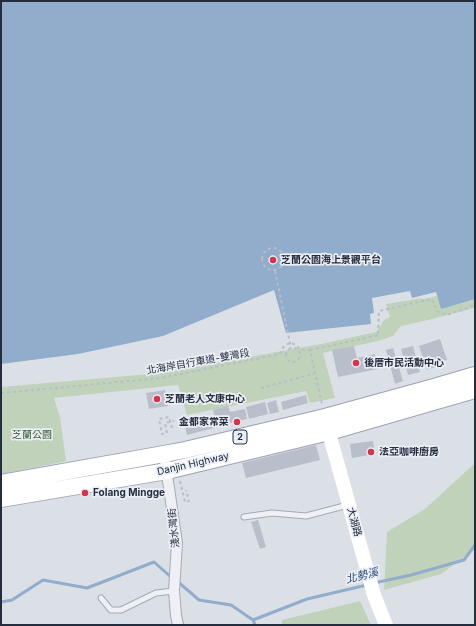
<!DOCTYPE html>
<meta charset="utf-8">
<style>
body{margin:0}
#map{position:relative;width:476px;height:626px;overflow:hidden;background:#dbe0e7;font-family:Inter,sans-serif}
canvas{display:block}
.frame{position:absolute;inset:0;border:2px solid #242d3e;pointer-events:none}
</style>
<div id="map">
<canvas width="476" height="626"></canvas>
<div class="frame"></div>
</div>
<script>
const g = document.querySelector('canvas').getContext('2d');
g.lineJoin = 'round';
function fill(path, color) { g.fillStyle = color; g.fill(path, 'evenodd'); }
const toPath = rows => new Path2D(rows.map(r => 'M' + r).join(''));
function trace(path, color, width, dash) { g.strokeStyle = color; g.lineWidth = width; g.lineCap = dash ? 'butt' : 'round'; g.setLineDash(dash || []); g.stroke(path); }
function write(font, color, halo, rows, align = 'center') {
  g.font = font + ' Inter,"Noto Sans TC",sans-serif'; g.lineWidth = 3.5; g.setLineDash([]); g.textBaseline = 'middle'; g.strokeStyle = halo; g.fillStyle = color; for (const [text, x, y, turn = 0] of rows) {
    g.save(); g.translate(x, y); g.rotate((+turn || 0) * Math.PI / 180); g.textAlign = isNaN(turn) ? turn : align; if (halo) g.strokeText(text, 0, 0); g.fillText(text, 0, 0); g.restore();
  }
}
const green = toPath([
 [447,294,475,297,475,308,428,320,401,326,393,336,378,341,323,353,335,398,310,403,306,391,187,415,178,385,54,398,60,417,66,461,52,464,1,474,1,387,161,373,321,344,376,332,384,320,390,317,386,304,422,298,423,299],
 [475,463,475,549,441,574,384,590,387,532,425,509],
 [360,601,371,625,282,625,282,620]
]);
const water = toPath([
 [1,1,475,1,475,299,441,309,436,292,412,298,410,291,372,298,374,313,370,314,371,324,286,333,274,290,163,336,78,354,1,364]
]);
const stream = toPath([
 [177,581,199,600,231,605,253,620],
 [374,583,411,575,464,560,475,545],
 [1,602,12,600,43,580,87,588,154,562,172,578],
 [255,625,253,620,307,599,367,585]
]);
const building = toPath([
 [440,339,447,360,440,362,441,365,427,370,419,346],
 [354,346,357,358,375,354,378,369,338,377,332,350],
 [413,346,420,372,408,375,401,349],
 [393,348,403,381,395,384,386,350],
 [165,390,168,406,149,409,146,393],
 [306,395,308,403,283,410,281,402],
 [276,400,279,412,270,414,267,403],
 [265,402,268,414,249,419,246,407],
 [228,406,230,412,245,409,247,419,217,426,213,410],
 [211,416,214,428,187,435,184,422],
 [373,441,375,454,352,458,350,444],
 [316,445,320,460,246,478,242,463],
 [258,520,266,547,260,549,251,522]
]);
const path = toPath([
 '262 259a11 11 0 1 1 22 0a11 11 0 1 1-22 0Z',
 '286 355a7 7 0 1 1 14 0a7 7 0 1 1-14 0Z',
 [310,350,379,335,378,332,379,311,432,299,437,311,447,315,475,305],
 [261,388,316,373],
 [1,393,161,378,280,354,282,349,285,345,290,343,294,344,300,349,305,351,310,350,322,404],
 [172,428,169,417,159,419,162,434,167,433,165,423,174,421],
 [180,481,185,502,189,501,186,490]
]);
const lane = toPath([
 [244,517,272,513,306,516,348,505],
 [101,598,111,610,121,610,156,593,174,591]
]);
const street = toPath([
 [164,454,177,543,174,591,176,615,178,625]
]);
const secondary = toPath([
 [326,422,374,595,386,625]
]);
const primary = toPath([
 [1,483,164,454,185,450,325,417,434,387,475,375],
 [1,499,167,471,329,432,475,390]
]);
const pathBridge = toPath([
 [275,271,291,348]
]);
const markers = [
 [273,260,4,"#d93349"],
 [356,363,4,"#d93349"],
 [157,399,4,"#d93349"],
 [237,422,4,"#d93349"],
 [371,452,4,"#d93349"],
 [85,493,4,"#d93349"]
];
const shields = [
 [240,437,14]
];
const shieldNames = [
 ["2",240,437]
];
const poiNames = [
 ["芝蘭公園海上景觀平台",281,260],
 ["後厝市民活動中心",364,363],
 ["芝蘭老人文康中心",165,399],
 ["金都家常菜",229,422,"right"],
 ["法亞咖啡廚房",379,452],
 ["Folang Mingge",93,493]
];
const streetNames = [
 ["北海岸自行車道-雙灣段",198,362,-10],
 ["Danjin Highway",193,464,-13],
 ["大湖路",354,522,75],
 ["淺水灣街",174,528,-96]
];
const parkNames = [
 ["芝蘭公園",32,435]
];
const waterNames = [
 ["北勢溪",362,576,-14]
];
fill(green, '#c1d2bb');
fill(water, '#92adcb');
trace(stream, '#92adcb', 3);
fill(building, '#b8beca');
trace(lane, '#a4aab4', 7);
trace(street, '#a4aab4', 12);
trace(primary, '#99a3b4', 18);
trace(path, '#b9bdc5', 2, [3, 3]);
trace(lane, '#eef0f5', 5);
trace(street, '#eef0f5', 10);
trace(secondary, '#fff', 14);
trace(primary, '#fff', 16);
trace(pathBridge, '#b9bdc5', 2, [3, 3]);
for (const [x, y, r, color] of markers) { const dot = new Path2D(); dot.arc(x, y, r, 0, 2 * Math.PI); g.fillStyle = color; g.fill(dot); trace(dot, '#eaeef5', 1.5); }
for (const [x, y, w] of shields) { const box = new Path2D(); box.roundRect(x - w / 2, y - 7, w, 14, 3); g.fillStyle = '#eaeef5'; g.fill(box); trace(box, '#242d3e', 1); }
write('bold 9px', '#242d3e', null, shieldNames);
write('bold 10px', '#242d3e', '#eaeef5', poiNames, 'left');
write('10px', '#242d3e', '#eaeef5', streetNames);
write('10px', '#375b30', '#eaeef5', parkNames);
write('italic 11px', '#2b4b75', '#eaeef5', waterNames);
</script>
